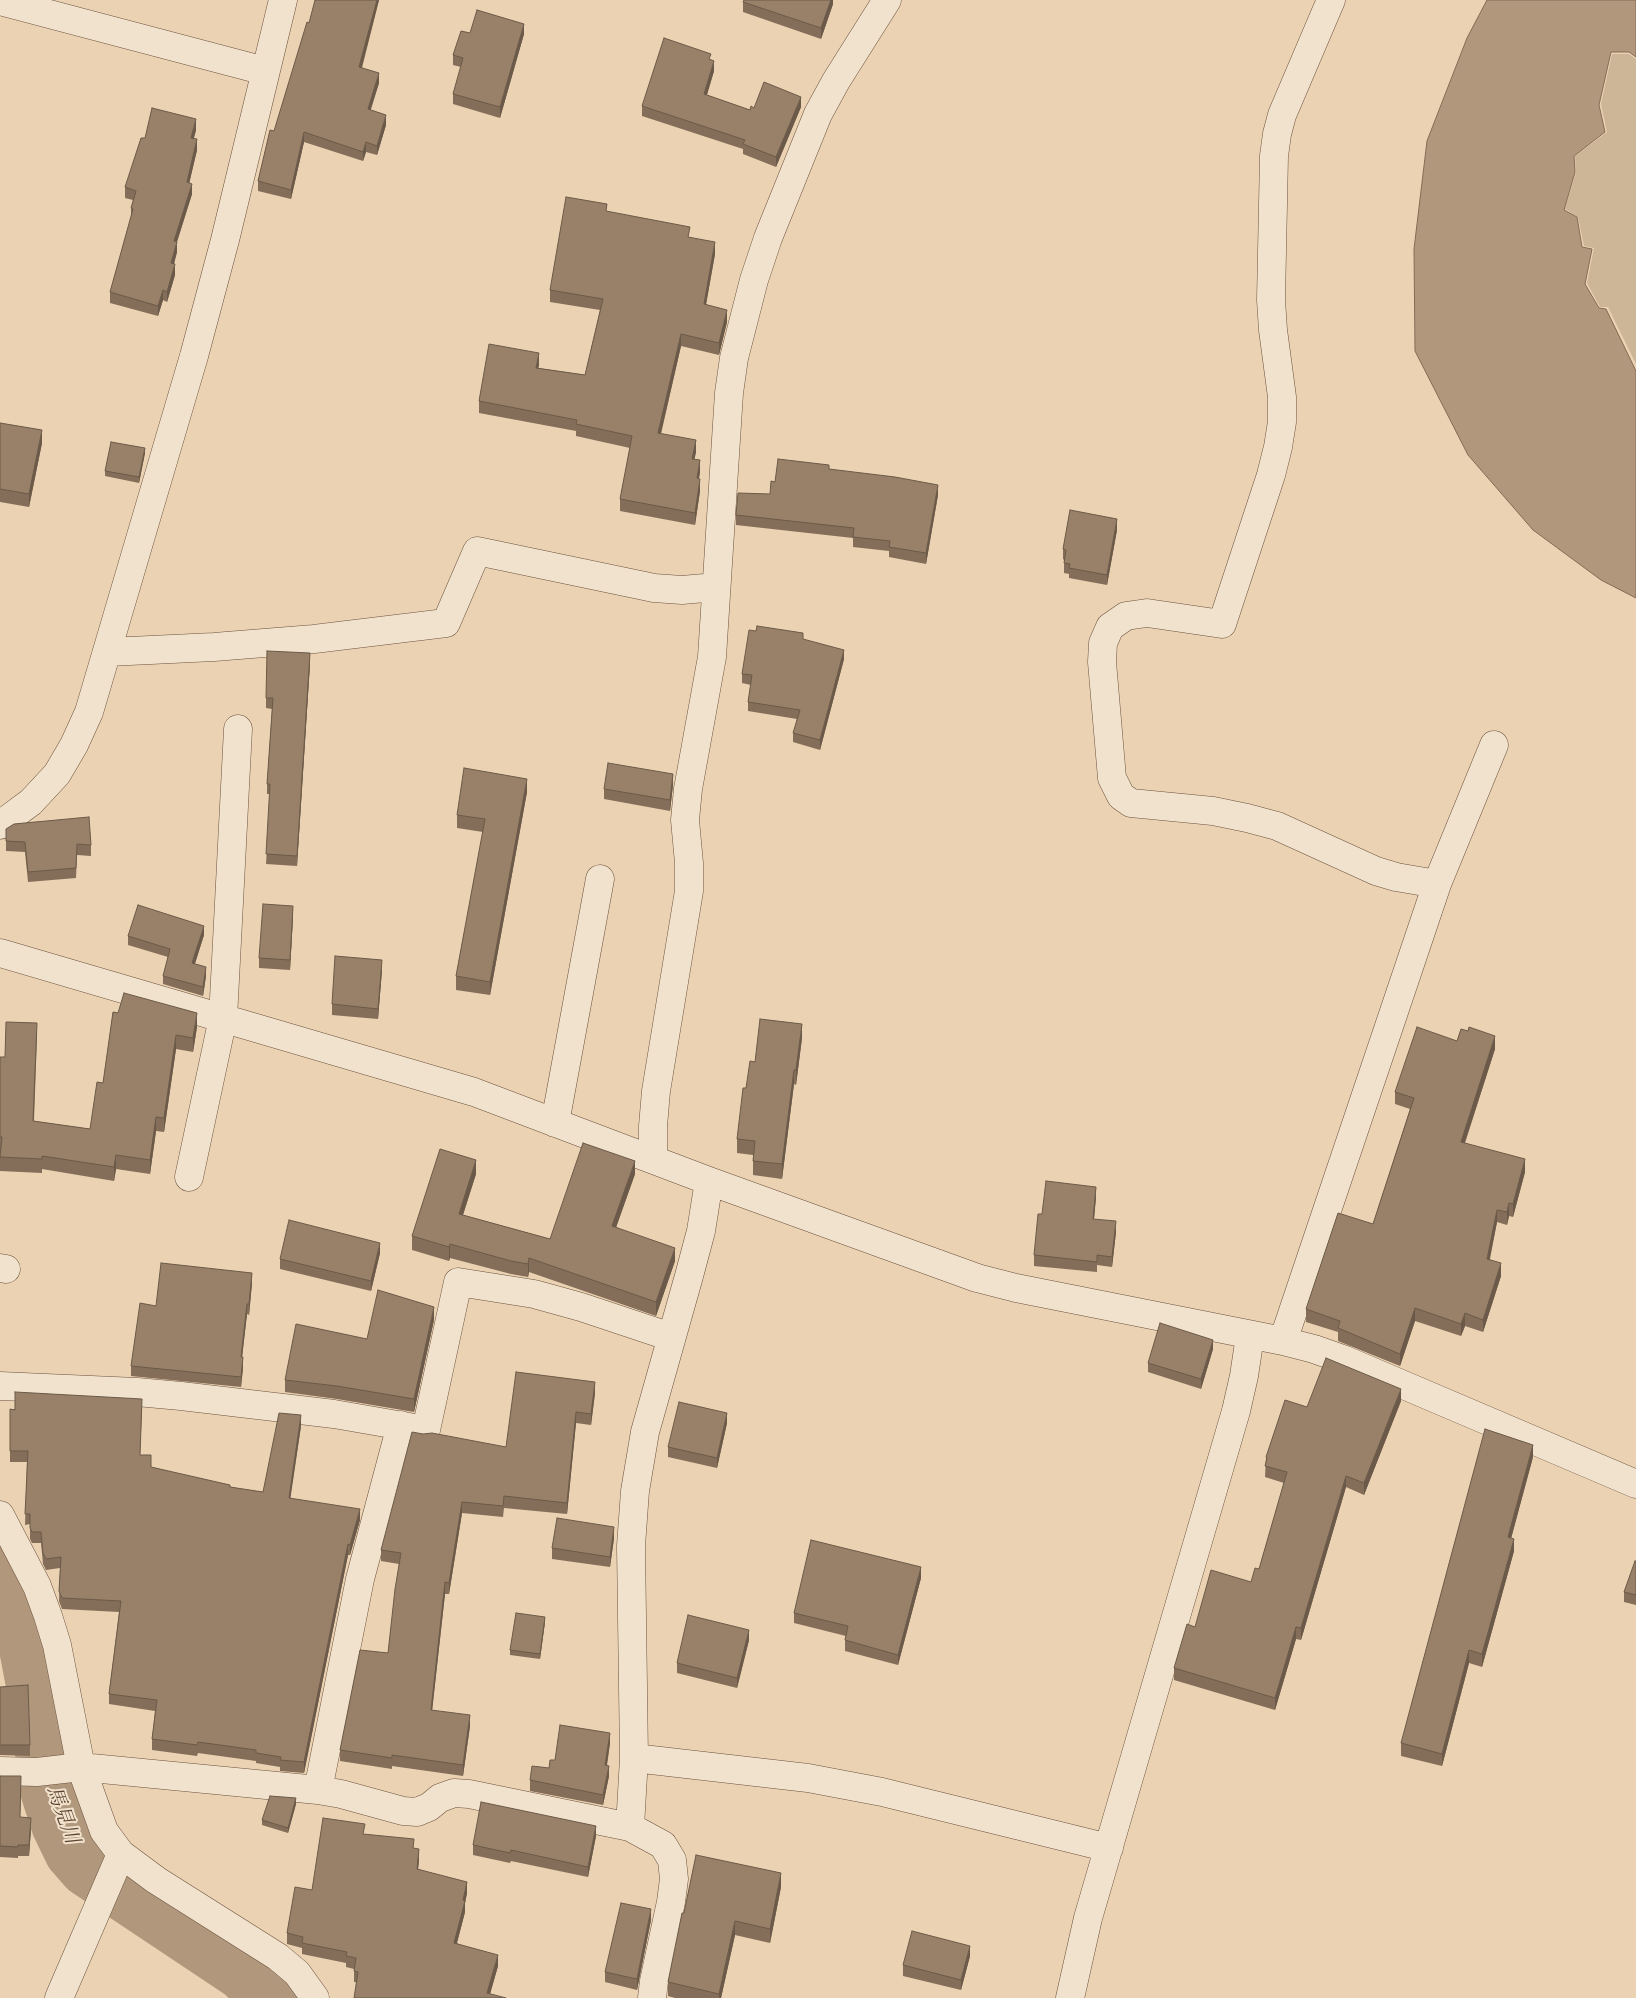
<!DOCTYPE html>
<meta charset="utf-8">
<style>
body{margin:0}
canvas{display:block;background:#ead2b2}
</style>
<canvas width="1636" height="1998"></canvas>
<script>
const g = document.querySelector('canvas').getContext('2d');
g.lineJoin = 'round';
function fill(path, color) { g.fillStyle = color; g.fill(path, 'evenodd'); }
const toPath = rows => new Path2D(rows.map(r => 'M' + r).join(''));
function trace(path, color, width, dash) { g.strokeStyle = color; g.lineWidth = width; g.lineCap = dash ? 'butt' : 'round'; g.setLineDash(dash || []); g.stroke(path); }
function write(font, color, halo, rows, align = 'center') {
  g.font = font + ' "IM FELL Great Primer","Noto Serif JP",serif'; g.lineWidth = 4; g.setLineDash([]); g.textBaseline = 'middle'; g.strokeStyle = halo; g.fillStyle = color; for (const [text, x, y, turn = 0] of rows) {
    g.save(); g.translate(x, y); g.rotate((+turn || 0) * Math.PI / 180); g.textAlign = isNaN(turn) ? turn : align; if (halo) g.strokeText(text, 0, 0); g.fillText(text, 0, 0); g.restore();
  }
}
const green = toPath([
 [1612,54,1629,54,1636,59,1636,364,1608,307,1600,307,1587,283,1594,248,1584,246,1578,217,1565,209,1576,172,1575,156,1607,132,1601,104]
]);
const water = toPath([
 [1487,0,1636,0,1636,57,1629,52,1611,52,1599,105,1605,132,1574,156,1575,172,1564,210,1577,217,1582,247,1592,249,1585,284,1599,308,1606,309,1636,371,1636,598,1601,580,1533,530,1468,455,1415,351,1414,249,1427,141,1467,38,1487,0]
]);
const river = toPath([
 [0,1570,26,1632,36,1685,50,1790,61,1824,74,1851,88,1867,244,1971,271,1998]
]);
const street = toPath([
 [1331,0,1282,115,1277,134,1274,156,1271,300,1273,330,1282,397,1282,422,1278,447,1271,475,1222,624,1147,613,1126,616,1110,627,1103,643,1102,662,1112,778,1121,796,1131,803,1213,811,1247,818,1277,826,1376,871,1396,877,1437,884],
 [0,1,265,71],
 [108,652,214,647,314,639,446,623,477,551,654,588,682,590,716,587],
 [0,825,31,802,57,774,74,745,89,712,194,356,225,240,283,0],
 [0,953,474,1092,709,1181,977,1278,1016,1288,1283,1341,1314,1349,1345,1360,1636,1484],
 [555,1123,600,879],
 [653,1159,653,1126,656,1091,689,891,689,863,685,820,688,789,712,657,729,393,734,358,754,280,768,238,818,114,836,81,887,0],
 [189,1177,223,1018,238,729],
 [0,1268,6,1269],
 [1283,1341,1437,884,1494,745],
 [0,1386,137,1392,181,1396,334,1414,426,1430,458,1282,534,1294,581,1307,671,1337],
 [0,1515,37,1586,48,1616,57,1645,81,1767,104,1831,121,1854,156,1880,278,1957,297,1973,315,1998],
 [634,1758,808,1778,882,1792,1109,1848],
 [0,1771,37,1772,81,1767,318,1790,341,1794,403,1811,417,1812,429,1807,440,1798,454,1793,469,1794,630,1827,663,1845,672,1860,674,1879,671,1902,654,1981,652,1998],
 [318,1790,360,1579,401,1425],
 [630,1827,634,1758,631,1546,635,1491,645,1432,689,1276,701,1231,709,1181],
 [59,1998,121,1854],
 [1070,1998,1088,1918,1236,1411,1244,1376,1250,1336]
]);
const wall = toPath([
 [379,0,362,68,379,83,370,110,386,125,377,155,366,152,363,161,304,142,291,199,258,191,258,181,309,23],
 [833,0,833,4,821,39,743,12,743,2],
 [470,33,524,34,500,118,453,104,453,94,461,67,453,65,453,55],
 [711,60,714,71,707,95,750,110,754,108,801,107,776,167,743,154,743,149,642,116,642,106],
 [196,130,194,138,197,150,189,183,192,194,177,242,177,252,174,264,175,275,167,302,163,300,158,316,110,303,110,292,131,218,131,208,133,200,125,198,125,187,145,138],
 [607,211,690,238,715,254,706,304,727,322,719,355,681,346,661,434,696,452,694,459,700,472,699,478,700,491,695,525,620,511,620,499,630,448,576,436,576,431,479,413,479,401,539,365,538,368,585,375,600,310,550,302,550,290],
 [0,423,42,443,29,507,0,502],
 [145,453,139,483,105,476,105,471],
 [829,469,938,495,926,564,889,557,889,551,853,547,853,538,736,525,736,515,770,494,775,482],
 [1117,530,1107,585,1069,578,1069,574,1064,573,1064,560,1063,559,1063,549],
 [803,639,844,659,820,750,793,742,793,733,797,719,748,711,748,702,751,685,742,683,742,674],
 [310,664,297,866,266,864,270,794,267,794,267,784,272,709,266,708,266,698],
 [673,785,670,811,604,799,604,789],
 [527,792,490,995,456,990,456,976,483,832,457,828,457,815],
 [6,829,91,845,91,856,77,855,76,878,28,882,25,852,6,851],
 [293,917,290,970,259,968,259,958],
 [204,935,195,964,206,976,203,996,163,984,163,976,168,957,128,945,128,936],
 [382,970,378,1019,332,1015,332,1004],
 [113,1012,197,1027,193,1052,176,1049,164,1132,156,1131,150,1174,116,1169,114,1181,42,1169,42,1173,0,1171,0,1057,5,1057,37,1036,34,1121,90,1129,103,1083],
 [802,1038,796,1085,794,1084,782,1179,753,1175,753,1155,737,1153,737,1139,746,1088,755,1062],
 [1457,1041,1495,1049,1465,1143,1525,1172,1513,1217,1509,1216,1507,1225,1497,1222,1490,1259,1501,1276,1483,1332,1465,1326,1461,1336,1415,1321,1400,1366,1338,1341,1338,1332,1306,1322,1306,1309,1373,1224,1410,1109,1395,1104,1395,1092],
 [476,1174,463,1215,550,1239,635,1174,616,1227,675,1261,656,1316,529,1272,528,1277,511,1274,450,1258,449,1261,412,1250,412,1236],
 [1096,1197,1094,1219,1116,1232,1112,1267,1097,1265,1097,1272,1034,1266,1034,1255,1042,1214],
 [380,1253,371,1291,280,1269,280,1259],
 [252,1283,249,1315,247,1314,242,1357,243,1368,241,1387,131,1376,131,1366,156,1306],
 [434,1320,414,1412,337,1399,285,1392,285,1380,367,1339],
 [1213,1349,1201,1389,1148,1372,1148,1363],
 [595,1393,591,1425,576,1423,567,1514,504,1508,503,1517,462,1513,449,1594,445,1594,432,1710,470,1726,463,1776,392,1766,392,1769,340,1761,340,1750,388,1653,399,1564,381,1561,381,1550,506,1447],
 [1401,1401,1364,1495,1346,1487,1301,1640,1296,1639,1275,1710,1174,1680,1174,1668,1195,1627,1251,1582,1259,1569,1284,1483,1265,1477,1266,1457],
 [10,1409,142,1410,140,1455,151,1467,230,1487,263,1492,301,1426,290,1498,360,1520,350,1555,348,1555,304,1773,280,1771,280,1767,256,1763,256,1761,198,1753,197,1756,152,1750,152,1739,155,1711,109,1704,109,1694,119,1612,62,1609,59,1601,60,1568,46,1570,43,1564,41,1543,32,1543,30,1539,30,1524,25,1525,27,1462,10,1462],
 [727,1423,717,1468,668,1457,668,1447],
 [1533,1457,1511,1538,1514,1551,1482,1667,1469,1663,1442,1766,1401,1756,1401,1743],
 [614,1538,610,1567,552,1559,552,1548],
 [1636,1561,1636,1605,1624,1602,1624,1592],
 [921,1578,898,1665,845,1651,845,1640,846,1636,794,1623,794,1613],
 [545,1622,540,1659,510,1655,510,1650],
 [749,1640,737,1688,677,1673,677,1663],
 [0,1687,30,1745,30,1756,0,1755],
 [610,1743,607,1766,609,1776,603,1805,530,1791,530,1780,549,1768,555,1760],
 [0,1776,21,1787,20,1817,31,1829,29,1856,18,1856,18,1858,0,1857],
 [296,1804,288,1833,262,1825,262,1820],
 [365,1834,414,1848,419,1860,418,1869,467,1893,465,1903,465,1912,457,1943,498,1966,490,1993,354,1982,354,1969,346,1967,346,1963,302,1954,302,1948,287,1944,287,1933,312,1890],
 [596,1836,588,1877,511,1861,510,1863,473,1855,473,1845],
 [781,1887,770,1943,735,1935,721,1998,675,1998,668,1996,668,1982,684,1913],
 [651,1920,637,1990,605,1982,605,1972],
 [970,1956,961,1990,903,1976,903,1965]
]);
const shadedWall = toPath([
 [377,0,379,0,359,77,359,67],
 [831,0,833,0,833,4,821,39,821,28],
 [524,24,524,34,500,118,500,107],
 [714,61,714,71,704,104,704,94],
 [379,73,379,83,368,119,368,109],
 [801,97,801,107,776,167,776,157],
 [386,115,386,125,377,155,377,146],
 [196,119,196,130,191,148,191,138],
 [304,132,304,142,291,199,291,190],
 [197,139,197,150,187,193,187,182],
 [366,142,366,152,363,161,363,152],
 [192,184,192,194,174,251,174,241],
 [177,242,177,252,171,274,171,263],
 [715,242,715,254,704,316,704,304],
 [175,264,175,275,167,302,167,292],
 [163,290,163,300,158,316,158,306],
 [727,310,727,322,719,355,719,343],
 [681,334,681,346,658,445,658,433],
 [539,353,539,365,536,380,536,368],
 [42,430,42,443,29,507,29,494],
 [696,440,696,452,692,471,692,459],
 [145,448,145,453,139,483,139,477],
 [700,460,700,472,697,490,697,478],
 [700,479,700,491,695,525,695,513],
 [938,485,938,495,926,564,926,553],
 [1117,519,1117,530,1107,585,1107,575],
 [844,650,844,659,820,750,820,740],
 [310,653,310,664,297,866,297,856],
 [673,774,673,785,670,811,670,800],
 [527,779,527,792,490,995,490,982],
 [293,906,293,917,290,970,290,960],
 [204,926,204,935,192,972,192,963],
 [382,960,382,970,378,1019,378,1009],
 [206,967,206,976,203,996,203,987],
 [197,1013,197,1027,193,1052,193,1038],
 [802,1024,802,1038,796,1085,796,1070],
 [176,1035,176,1049,164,1132,164,1118],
 [1495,1036,1495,1049,1461,1154,1461,1142],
 [794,1070,794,1084,782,1179,782,1164],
 [156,1117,156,1131,150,1174,150,1160],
 [116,1155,116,1169,114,1181,114,1167],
 [1525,1159,1525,1172,1513,1217,1513,1204],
 [476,1160,476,1174,459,1227,459,1214],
 [635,1161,635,1174,612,1239,612,1226],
 [1096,1187,1096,1197,1093,1230,1093,1219],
 [1509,1203,1509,1216,1507,1225,1507,1212],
 [1497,1210,1497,1222,1487,1271,1487,1259],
 [1116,1221,1116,1232,1112,1267,1112,1257],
 [380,1243,380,1253,371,1291,371,1281],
 [450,1244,450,1258,449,1261,449,1247],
 [675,1248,675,1261,656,1316,656,1302],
 [529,1258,529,1272,528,1277,528,1264],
 [1501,1263,1501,1276,1483,1332,1483,1320],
 [252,1273,252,1283,249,1315,249,1304],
 [247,1304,247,1314,241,1367,241,1357],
 [434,1307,434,1320,414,1412,414,1399],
 [1415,1308,1415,1321,1400,1366,1400,1354],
 [1465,1313,1465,1326,1461,1336,1461,1324],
 [1213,1340,1213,1349,1201,1389,1201,1379],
 [243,1357,243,1368,241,1387,241,1377],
 [595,1382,595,1393,591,1425,591,1414],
 [1401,1389,1401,1401,1364,1495,1364,1483],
 [576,1412,576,1423,567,1514,567,1503],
 [727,1413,727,1423,717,1468,717,1458],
 [301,1415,301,1426,289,1508,289,1498],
 [1533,1445,1533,1457,1508,1550,1508,1537],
 [1346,1476,1346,1487,1301,1640,1301,1628],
 [462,1502,462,1513,449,1594,449,1583],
 [360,1509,360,1520,350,1555,350,1545],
 [614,1527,614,1538,610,1567,610,1557],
 [1514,1539,1514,1551,1482,1667,1482,1654],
 [348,1544,348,1555,304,1773,304,1762],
 [921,1567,921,1578,898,1665,898,1655],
 [445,1582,445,1594,431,1721,431,1710],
 [545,1617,545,1622,540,1659,540,1654],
 [1296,1627,1296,1639,1275,1710,1275,1698],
 [749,1630,749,1640,737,1688,737,1678],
 [1469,1650,1469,1663,1442,1766,1442,1754],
 [470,1715,470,1726,463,1776,463,1765],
 [610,1733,610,1743,605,1776,605,1765],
 [609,1766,609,1776,603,1805,603,1795],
 [296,1798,296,1804,288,1833,288,1828],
 [31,1818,31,1829,29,1856,29,1845],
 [596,1826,596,1836,588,1877,588,1867],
 [419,1849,419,1860,417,1880,417,1869],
 [781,1873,781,1887,770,1943,770,1929],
 [467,1882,467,1893,465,1903,465,1912,454,1954,454,1943,463,1900],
 [651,1909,651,1920,637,1990,637,1979],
 [735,1921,735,1935,721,1998,719,1998,719,1994],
 [970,1946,970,1956,961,1990,961,1980],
 [498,1955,498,1966,489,1998,487,1993]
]);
const building = toPath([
 [315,0,377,0,359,67,379,73,368,109,386,115,377,146,366,142,363,152,304,132,291,190,258,181,270,130,274,131,307,22,309,23,315,0],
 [744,0,831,0,821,28,743,2,744,0],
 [477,10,524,24,500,107,453,94,463,58,453,55,461,31,470,33,477,10],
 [664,38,711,54,709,59,714,61,704,94,750,110,751,106,754,108,764,82,801,97,776,157,743,144,745,140,642,106,664,38],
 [152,108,196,119,191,138,197,139,187,182,192,184,174,241,177,242,171,263,175,264,167,292,163,290,158,306,110,292,133,209,131,208,136,191,125,187,141,138,145,138,152,108],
 [566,197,607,204,606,211,690,227,688,237,715,242,704,304,727,310,719,343,681,334,658,433,696,440,692,459,700,460,697,478,700,479,695,513,620,499,632,436,576,424,577,420,479,401,489,344,539,353,536,368,585,375,603,299,550,290,566,197],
 [0,423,42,430,29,494,0,489,0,423],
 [111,442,145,448,139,477,105,471,111,442],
 [778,459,829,465,829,469,895,477,938,485,926,553,889,547,890,541,853,537,854,528,736,515,738,493,770,494,771,481,775,482,778,459],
 [1070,510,1117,519,1107,575,1069,568,1070,564,1064,563,1066,550,1063,549,1070,510],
 [757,626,803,633,803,639,844,650,820,740,793,733,800,710,748,702,752,675,742,674,749,630,756,631,757,626],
 [267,651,310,653,297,856,266,854,270,784,267,784,273,698,266,698,267,651],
 [608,763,673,774,670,800,604,789,608,763],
 [464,768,527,779,490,982,456,976,485,819,457,815,464,768],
 [89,817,91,845,77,844,76,868,28,872,25,842,6,841,6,829,14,824,89,817],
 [263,904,293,906,290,960,259,958,263,904],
 [138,905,204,926,192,963,206,967,203,987,163,976,170,949,128,936,138,905],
 [335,956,382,960,378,1009,332,1004,335,956],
 [124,993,197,1013,193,1038,176,1035,164,1118,156,1117,150,1160,116,1155,114,1167,42,1156,42,1159,0,1157,2,1137,0,1137,0,1057,5,1057,6,1022,37,1023,33,1121,90,1129,97,1082,103,1083,113,1012,118,1013,124,993],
 [760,1019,802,1024,796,1070,794,1070,782,1164,753,1161,755,1141,737,1139,743,1088,746,1088,750,1061,755,1062,760,1019],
 [1417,1027,1457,1041,1461,1029,1468,1031,1469,1027,1495,1036,1461,1142,1525,1159,1513,1204,1509,1203,1507,1212,1497,1210,1487,1259,1501,1263,1483,1320,1465,1313,1461,1324,1415,1308,1400,1354,1338,1328,1340,1321,1306,1309,1338,1213,1373,1224,1414,1098,1395,1092,1417,1027],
 [583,1143,635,1161,612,1226,675,1248,656,1302,529,1258,528,1264,511,1261,450,1244,449,1247,412,1236,440,1149,476,1160,459,1214,550,1239,583,1143],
 [1046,1181,1096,1187,1093,1219,1116,1221,1112,1257,1097,1255,1097,1262,1034,1255,1038,1214,1042,1214,1046,1181],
 [289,1220,380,1243,371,1281,280,1259,289,1220],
 [161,1263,252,1273,249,1304,247,1304,241,1357,243,1357,241,1377,131,1366,140,1303,156,1306,161,1263],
 [378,1290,434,1307,414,1399,337,1386,285,1380,296,1324,367,1339,378,1290],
 [1160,1323,1213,1340,1201,1379,1148,1363,1160,1323],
 [1326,1358,1401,1389,1364,1483,1346,1476,1301,1628,1296,1627,1275,1698,1174,1668,1187,1624,1195,1627,1211,1570,1251,1582,1255,1568,1259,1569,1287,1472,1265,1466,1267,1458,1266,1457,1285,1400,1307,1407,1326,1358],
 [516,1372,595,1382,591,1414,576,1412,567,1503,504,1496,503,1506,462,1502,449,1583,445,1582,431,1710,470,1715,463,1765,392,1755,392,1758,340,1750,360,1650,388,1653,395,1589,401,1553,381,1550,412,1432,423,1434,432,1433,506,1447,516,1372],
 [15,1392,142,1399,140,1455,151,1455,151,1467,230,1485,230,1487,263,1492,279,1413,301,1415,289,1498,360,1509,350,1545,348,1544,304,1762,280,1760,281,1757,256,1753,256,1750,198,1742,197,1745,152,1739,157,1700,109,1694,121,1601,62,1598,59,1591,61,1557,46,1559,43,1553,41,1532,32,1532,30,1528,30,1514,25,1514,28,1451,10,1451,10,1409,15,1410,15,1392],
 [679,1402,727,1413,717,1458,668,1447,679,1402],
 [1485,1429,1533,1445,1508,1537,1514,1539,1482,1654,1469,1650,1442,1754,1401,1743,1485,1429],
 [557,1518,614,1527,610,1557,552,1548,557,1518],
 [811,1540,921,1567,898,1655,845,1640,848,1626,794,1613,811,1540],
 [1635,1561,1636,1561,1636,1595,1624,1592,1635,1561],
 [516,1613,545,1617,540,1654,510,1650,516,1613],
 [688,1615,749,1630,737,1678,677,1663,688,1615],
 [28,1685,30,1745,0,1745,0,1687,28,1685],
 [560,1725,610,1733,605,1765,609,1766,603,1795,530,1780,532,1766,549,1768,550,1760,555,1760,560,1725],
 [0,1776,21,1776,20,1817,31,1818,29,1845,18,1845,18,1847,0,1846,0,1776],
 [270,1796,296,1798,288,1828,262,1820,270,1796],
 [481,1802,596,1826,588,1867,511,1850,510,1853,473,1845,481,1802],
 [323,1818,365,1824,363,1834,414,1839,413,1848,419,1849,417,1869,467,1882,463,1900,465,1901,454,1943,498,1955,487,1993,506,1998,354,1998,358,1972,354,1971,356,1958,346,1956,347,1952,302,1943,303,1937,287,1933,295,1887,312,1890,323,1818],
 [696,1855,781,1873,770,1929,735,1921,719,1994,668,1982,682,1913,684,1913,696,1855],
 [621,1903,651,1909,637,1979,605,1972,621,1903],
 [912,1931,970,1946,961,1980,903,1965,912,1931]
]);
const waterNames = [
 ["馬見川",62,1815,70]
];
fill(green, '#cdb598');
fill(water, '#b1987d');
trace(water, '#856b54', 1);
trace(river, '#b1987d', 60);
trace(street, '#6c523e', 29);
trace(street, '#f1e2cd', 28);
fill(wall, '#846e59');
fill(shadedWall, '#6b5a49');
fill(building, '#998068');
trace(building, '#6b5a49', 1);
write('italic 20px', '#5e4430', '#f1e2cd', waterNames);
</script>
